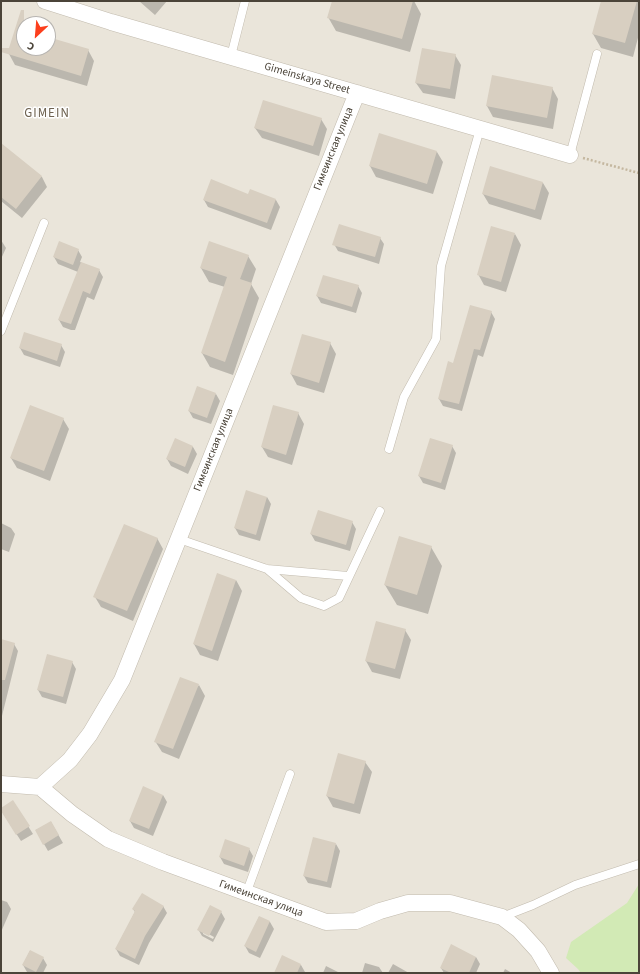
<!DOCTYPE html>
<meta charset="utf-8">
<style>
body{margin:0}
#map{position:relative;width:640px;height:974px;overflow:hidden;background:#f6f3ec;font-family:"Source Sans 3",sans-serif}
canvas{display:block}
.frame{position:absolute;inset:0;border:2px solid #4b4439;pointer-events:none}
.north{position:absolute;left:16px;top:16px;width:40px;height:40px;box-sizing:border-box;background:#fff;border:1px solid #b7b4b0;border-radius:50%;rotate:206deg;font-size:11px;font-weight:700;line-height:16px;text-align:center;color:#4b4439}
.north::after{content:'';display:block;margin:auto;width:14px;height:18px;background:#fc3f1d;clip-path:polygon(50% 0,100% 100%,50% 72%,0 100%)}
</style>
<div id="map">
<canvas width="640" height="974"></canvas>
<div class="frame"></div>
<div class="north">С</div>
</div>
<script>
const g = document.querySelector('canvas').getContext('2d');
g.lineJoin = 'round';
function fill(path, color) { g.fillStyle = color; g.fill(path, 'evenodd'); }
const toPath = rows => new Path2D(rows.map(r => 'M' + r).join(''));
function trace(path, color, width, dash) { g.strokeStyle = color; g.lineWidth = width; g.lineCap = dash ? 'butt' : 'round'; g.setLineDash(dash || []); g.stroke(path); }
function write(font, color, halo, rows, align = 'center') {
  g.font = font + ' "Source Sans 3",sans-serif'; g.lineWidth = 3; g.setLineDash([]); g.textBaseline = 'middle'; g.strokeStyle = halo; g.fillStyle = color; for (const [text, x, y, turn = 0] of rows) {
    g.save(); g.translate(x, y); g.rotate((+turn || 0) * Math.PI / 180); g.textAlign = isNaN(turn) ? turn : align; if (halo) g.strokeText(text, 0, 0); g.fillText(text, 0, 0); g.restore();
  }
}
const residential = toPath([
 [1,1,639,1,639,973,1,973],
 [24,24,48,24,48,48,24,48]
]);
const green = toPath([
 [639,884,639,973,581,973,578,969,566,958,571,942,627,903]
]);
const shadow = toPath([
 [139,1,167,1,155,15],
 [333,1,414,1,421,14,410,52,336,31,328,17],
 [602,1,639,1,639,34,633,57,601,48,593,34],
 [24,31,24,48,48,48,48,38,88,50,94,61,87,86,15,65,9,54],
 [455,55,461,65,455,99,423,93,416,83],
 [493,77,552,88,558,99,553,129,493,117,487,106],
 [321,119,327,129,319,156,262,138,255,128],
 [1,144,42,177,47,187,22,218,1,201],
 [437,152,443,162,433,194,376,177,370,166],
 [543,183,549,193,541,220,489,204,483,194],
 [249,195,276,200,280,207,271,230,208,207,204,200],
 [515,234,521,245,506,292,484,285,478,274],
 [380,238,384,244,379,264,338,251,334,244],
 [1,240,6,248,1,259],
 [78,250,82,257,80,262,99,270,103,277,94,300,87,297,75,330,71,330,63,327,59,320,78,272,58,264,54,257],
 [248,256,256,269,251,284,259,298,233,375,210,367,202,353,225,287,209,282,201,268],
 [358,286,362,293,356,313,321,303,317,296],
 [491,312,495,319,483,357,478,355,462,411,443,406,439,399,453,364],
 [330,343,336,354,324,393,297,385,291,374],
 [61,345,65,352,60,367,24,355,20,348],
 [216,394,220,401,211,424,193,418,189,411],
 [298,413,304,424,292,465,268,457,262,447],
 [63,419,69,429,50,481,17,468,11,458],
 [175,440,193,447,197,454,188,474,171,466,167,459],
 [452,446,456,453,445,490,423,483,419,476],
 [267,497,271,504,260,541,239,535,235,528],
 [352,522,356,529,350,551,315,541,311,534],
 [1,523,11,528,15,534,9,552,1,549],
 [157,538,163,549,133,621,101,607,95,597],
 [431,547,442,566,428,614,397,605,385,585],
 [236,580,242,591,218,661,200,655,194,644],
 [405,630,411,640,400,679,372,672,366,661],
 [1,640,14,644,18,651,1,720],
 [72,662,76,669,66,704,42,697,38,690],
 [199,685,205,696,179,759,162,752,155,741],
 [365,762,372,772,360,814,333,807,327,796],
 [163,795,167,802,153,836,134,828,130,821],
 [13,802,33,834,21,841,1,810],
 [51,822,63,843,48,851,36,830],
 [336,844,340,851,331,888,308,883,304,876],
 [249,849,253,856,248,872,224,864,220,857],
 [1,900,7,902,11,909,1,932],
 [163,906,167,913,149,943,139,965,120,956,116,949,135,912,133,909],
 [221,912,225,919,213,942,202,936,198,929],
 [203,931,214,937,213,939,203,934],
 [259,917,270,922,274,929,260,958,249,953,245,946],
 [30,951,43,958,47,965,43,973,29,973,27,972,23,965],
 [476,957,480,964,476,973,444,973,441,968],
 [365,963,379,967,383,973,362,973],
 [393,964,409,973,388,973],
 [301,965,305,972,304,973,276,973],
 [326,966,340,973,323,973],
 [505,969,512,973,503,973]
]);
const building = toPath([
 [332,1,413,1,402,39,327,18],
 [601,1,637,1,625,43,592,34],
 [21,10,24,10,24,48,48,48,48,37,89,49,81,76,1,52,1,48,9,48],
 [422,48,456,54,450,89,415,83],
 [492,75,553,87,547,118,486,106],
 [263,100,322,118,313,146,254,128],
 [379,133,437,151,427,184,369,166],
 [1,143,42,176,16,209,1,197],
 [490,166,543,182,535,210,482,194],
 [211,179,248,194,250,189,276,199,267,223,203,200],
 [339,224,381,237,375,257,332,245],
 [491,226,515,233,501,282,477,275],
 [59,241,79,249,73,265,53,257],
 [209,241,249,255,240,279,252,283,225,362,201,353,227,277,200,268],
 [81,262,100,269,90,294,83,291,71,324,58,320],
 [323,275,359,285,352,307,316,296],
 [470,305,492,311,480,350,474,349,459,404,438,399,448,361,453,363],
 [24,332,62,344,57,361,19,348],
 [302,334,331,342,319,383,290,374],
 [197,386,216,393,207,418,188,411],
 [30,405,64,418,44,471,10,458],
 [273,405,299,412,286,455,261,447],
 [175,438,193,446,185,467,166,459],
 [430,438,453,445,441,483,418,476],
 [246,490,267,497,256,535,234,528],
 [318,510,353,521,346,545,310,534],
 [124,524,158,538,127,611,93,597],
 [399,536,432,546,417,595,384,585],
 [217,573,236,580,212,651,193,644],
 [376,621,406,629,395,669,365,661],
 [1,639,15,643,5,680,1,680],
 [47,654,73,661,63,697,37,690],
 [180,677,199,684,173,749,154,742],
 [338,753,366,761,354,804,326,796],
 [143,786,163,795,149,829,129,821],
 [13,800,30,826,16,835,1,811,1,808],
 [51,821,59,835,43,845,35,830],
 [313,837,336,843,327,882,303,876],
 [225,839,250,848,244,866,219,857],
 [142,893,164,906,145,936,135,959,115,949,135,911,132,909],
 [210,905,222,911,209,936,197,930],
 [259,916,270,921,256,952,244,946],
 [451,944,476,957,469,973,451,973,440,968],
 [30,950,44,957,36,972,22,965],
 [282,955,301,964,297,973,274,973]
]);
const path = toPath([
 [583,158,639,173]
]);
const lane = toPath([
 [231,56,245,1],
 [570,155,597,54],
 [1,331,44,223],
 [389,449,404,397,436,339,441,266,480,129],
 [179,539,267,569,348,576],
 [267,569,301,598,324,606,339,598,380,511],
 [246,894,290,774],
 [502,917,533,905,575,885,639,864]
]);
const street = toPath([
 [45,1,111,22,570,155],
 [1,784,40,787,70,760,90,734,122,680,357,93],
 [40,787,72,814,108,839,163,862,326,922,356,921,380,911,408,903,450,903,502,917,519,930,538,951,551,973]
]);
const streetNames = [
 ["Gimeinskaya Street",307,79,16],
 ["Гимеинская улица",334,149,-68],
 ["Гимеинская улица",214,450,-68],
 ["Гимеинская улица",261,899,20]
];
const quarterNames = [
 ["GIMEIN",47,114]
];
fill(residential, '#eae5da');
fill(green, '#d2eab5');
fill(shadow, '#0003');
fill(building, '#d8cfc1');
trace(lane, '#c2bbae', 9);
trace(street, '#c2bbae', 17);
trace(path, '#c4b79f', 2.5, [2, 2]);
trace(lane, '#fff', 8);
trace(street, '#fff', 16);
write('11px', '#4b4439', '#fff', streetNames);
g.letterSpacing = '1px';
write('13px', '#6e6250', '#fff', quarterNames);
g.letterSpacing = '0px';
</script>
